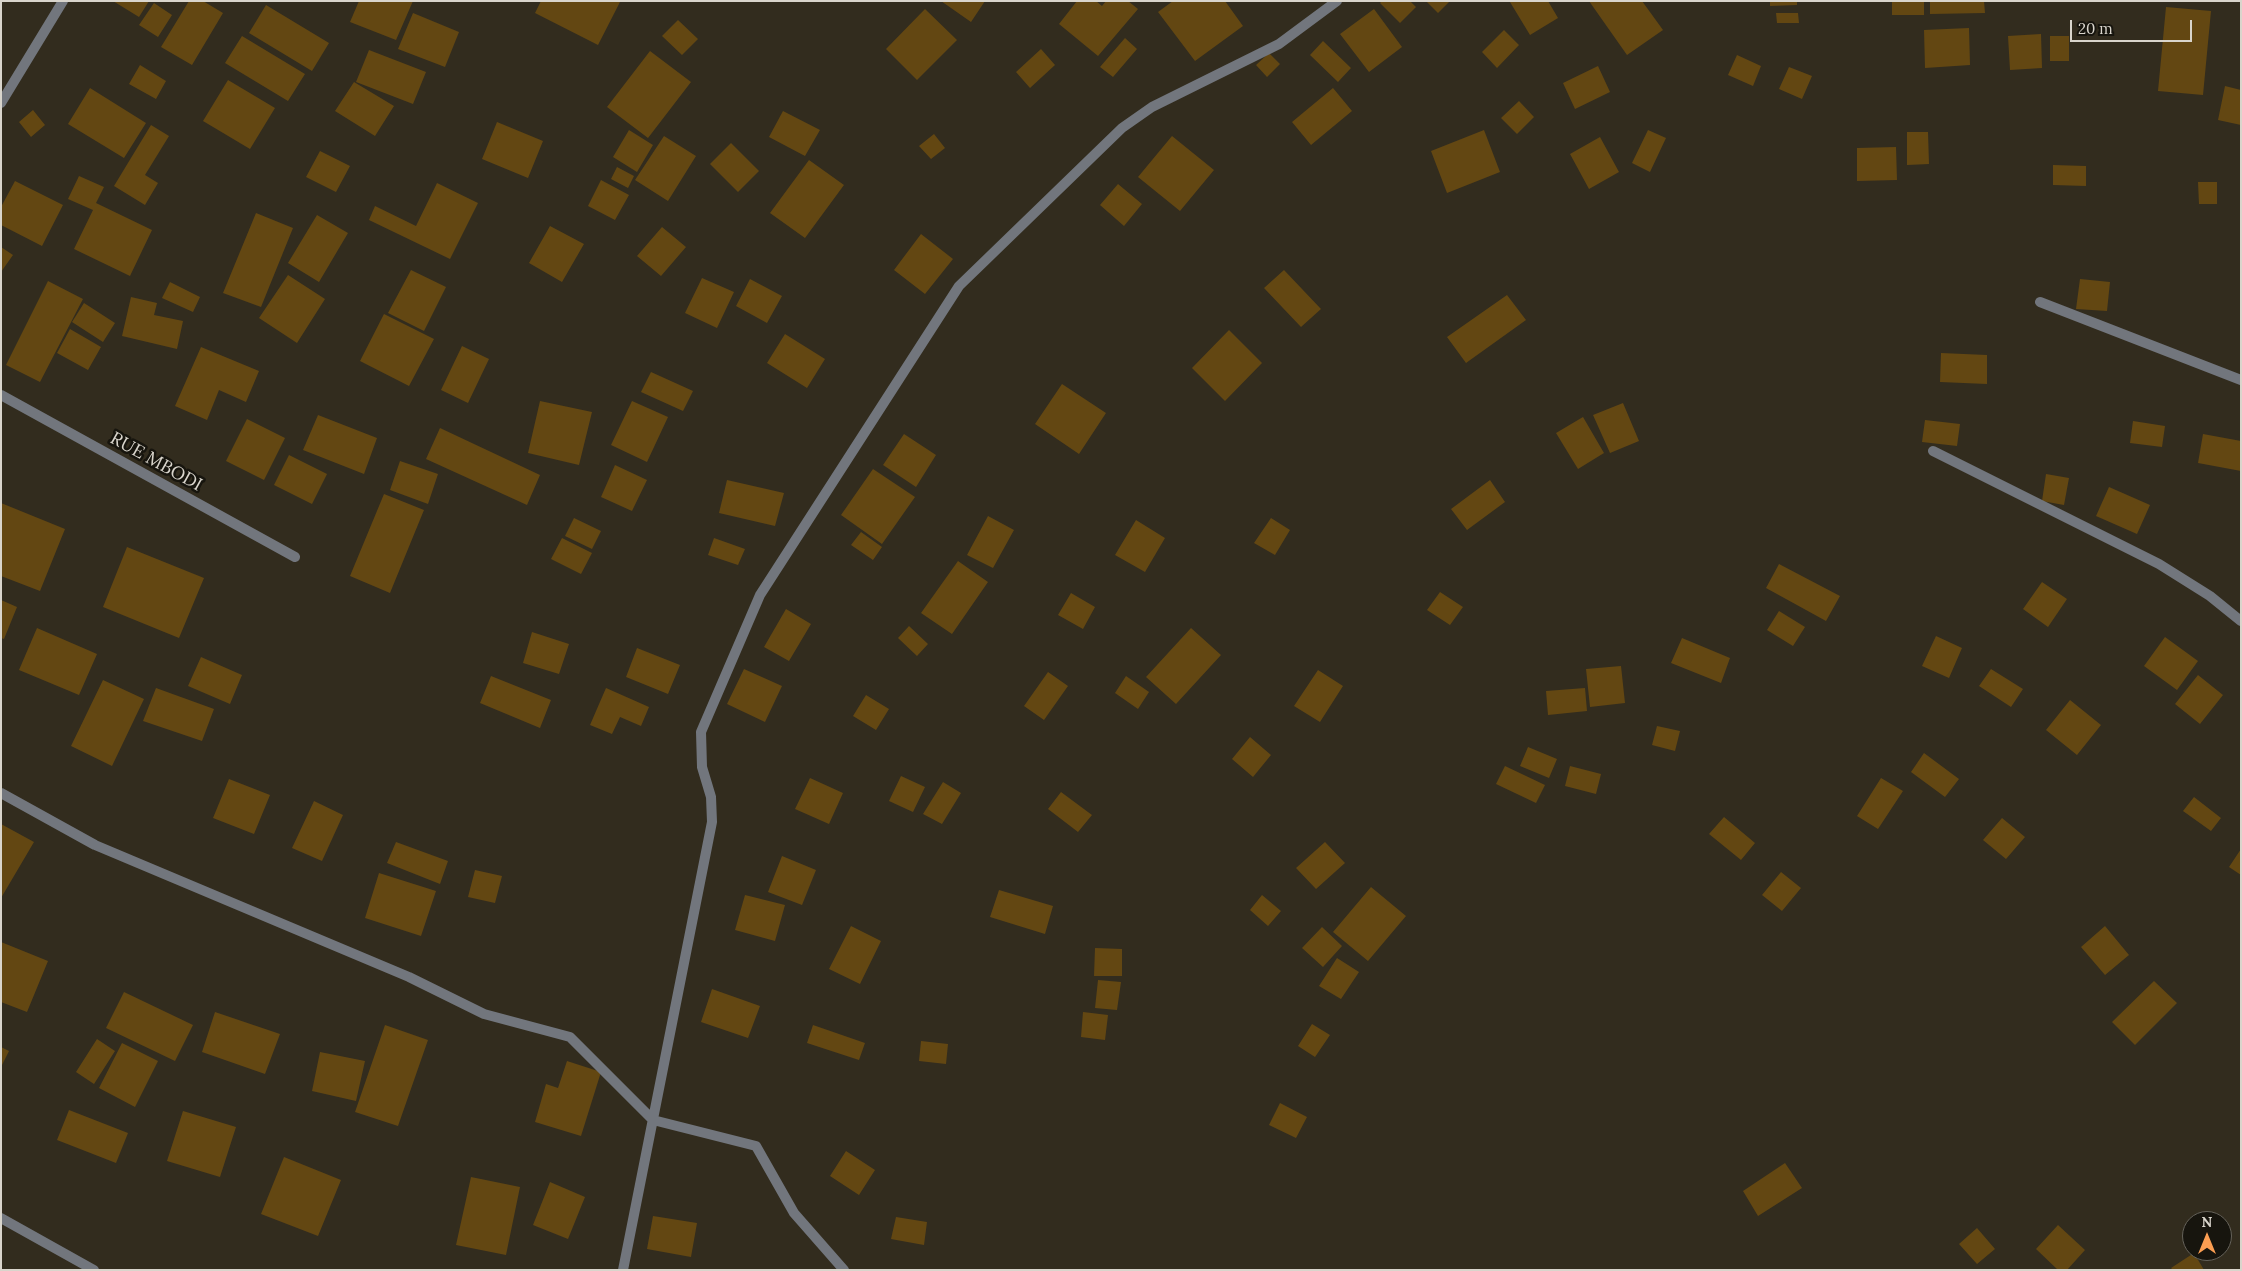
<!DOCTYPE html>
<style>
body{margin:0}
#map{position:relative;width:2242px;height:1271px;overflow:hidden;background:#322c1e;font-family:Lora,serif}
canvas{display:block}
.frame{position:absolute;inset:0;border:2px solid #d9d5cc;pointer-events:none}
.north{position:absolute;left:2182px;top:1211px;width:50px;height:50px;box-sizing:border-box;background:#17150e;border:1px solid #65625a;border-radius:50%;rotate:0deg;font-size:14px;font-weight:700;line-height:20px;text-align:center;color:#d9d5cc}
.north::after{content:'';display:block;margin:auto;width:18px;height:22px;background:#fc9e52;clip-path:polygon(50% 0,100% 100%,50% 72%,0 100%)}
.scale{position:absolute;left:2070px;top:20px;width:122px;height:22px;box-sizing:border-box;border:2px solid #d9d5cc;border-top:0;padding-left:6px;font-size:15px;line-height:18px;white-space:nowrap;color:#d9d5cc;-webkit-text-stroke:4px #17150e;paint-order:stroke}
</style>
<div id="map">
<canvas width="2242" height="1271"></canvas>
<div class="frame"></div>
<div class="north">N</div>
<div class="scale">20 m</div>
</div>
<script>
const g = document.querySelector('canvas').getContext('2d');
g.lineJoin = 'round';
function fill(path, color) { g.fillStyle = color; g.fill(path, 'evenodd'); }
const toPath = rows => new Path2D(rows.map(r => 'M' + r).join(''));
function trace(path, color, width, dash) { g.strokeStyle = color; g.lineWidth = width; g.lineCap = dash ? 'butt' : 'round'; g.setLineDash(dash || []); g.stroke(path); }
function write(font, color, halo, rows, align = 'center') {
  g.font = font + ' Lora,serif'; g.lineWidth = 5; g.setLineDash([]); g.textBaseline = 'middle'; g.strokeStyle = halo; g.fillStyle = color; for (const [text, x, y, turn = 0] of rows) {
    g.save(); g.translate(x, y); g.rotate((+turn || 0) * Math.PI / 180); g.textAlign = isNaN(turn) ? turn : align; if (halo) g.strokeText(text, 0, 0); g.fillText(text, 0, 0); g.restore();
  }
}
const building = toPath([
 [113,1,149,1,139,17],
 [189,1,203,1,223,13,192,65,161,47],
 [359,1,413,1,396,40,350,22],
 [541,1,619,1,620,2,598,45,535,13],
 [941,1,985,1,971,22],
 [1077,1,1096,1,1102,6,1106,1,1128,1,1138,9,1098,56,1059,24],
 [1173,1,1225,1,1243,26,1195,61,1158,12],
 [1382,1,1410,1,1416,7,1400,23,1380,3],
 [1426,1,1450,1,1438,13],
 [1548,1,1558,18,1530,35,1510,2],
 [1589,1,1642,1,1663,30,1627,55],
 [1770,1,1797,1,1797,5,1770,6],
 [1892,1,1924,1,1924,15,1892,15],
 [1930,1,1984,1,1985,13,1930,14],
 [154,3,172,15,158,37,139,25],
 [266,5,329,43,312,71,249,33],
 [2166,7,2211,11,2203,95,2158,91],
 [925,9,957,40,917,80,886,49],
 [1374,9,1402,47,1369,72,1340,34],
 [413,13,459,32,445,67,398,49],
 [1776,13,1798,13,1799,23,1777,23],
 [678,20,698,39,682,55,662,36],
 [1969,28,1970,65,1925,68,1924,30],
 [1504,30,1519,45,1497,68,1482,52],
 [2041,34,2042,68,2010,70,2008,36],
 [242,36,305,74,288,101,225,63],
 [2050,36,2069,36,2069,61,2050,61],
 [1125,38,1137,49,1113,77,1100,67],
 [1323,41,1351,68,1338,82,1310,55],
 [1041,49,1055,65,1030,88,1016,72],
 [369,50,426,72,413,104,356,82],
 [650,51,691,82,648,138,607,107],
 [1269,53,1280,64,1267,77,1256,65],
 [1737,55,1761,66,1753,86,1728,75],
 [140,65,166,81,156,99,129,84],
 [1598,66,1610,92,1575,109,1563,83],
 [1789,67,1812,76,1802,99,1779,89],
 [228,80,275,108,250,149,203,121],
 [354,82,394,106,375,136,335,111],
 [2225,86,2241,90,2241,125,2218,120],
 [90,88,146,123,124,158,68,124],
 [1333,88,1352,111,1311,145,1292,122],
 [1519,101,1534,117,1517,134,1501,118],
 [33,110,45,125,31,137,19,122],
 [783,111,820,130,805,156,769,137],
 [497,122,543,141,528,178,482,159],
 [151,125,169,136,145,175,158,183,145,205,114,186],
 [629,130,653,145,637,172,613,157],
 [1484,130,1500,172,1447,193,1431,151],
 [1648,130,1666,138,1650,172,1632,163],
 [1907,132,1928,132,1929,164,1907,165],
 [934,134,945,148,931,159,919,146],
 [664,136,696,156,668,201,635,180],
 [1172,136,1214,170,1180,211,1138,177],
 [1600,137,1619,172,1589,189,1570,154],
 [731,143,759,171,738,192,710,164],
 [1896,147,1897,180,1857,181,1857,148],
 [320,151,350,166,336,192,306,177],
 [809,160,844,185,805,238,770,213],
 [2053,165,2086,166,2086,186,2053,185],
 [617,167,634,176,628,188,611,179],
 [79,176,104,187,96,203,152,230,130,276,74,249,93,210,68,199],
 [601,180,629,195,615,220,588,206],
 [15,181,63,205,42,246,1,225,1,207],
 [2198,182,2217,182,2217,204,2199,204],
 [437,183,478,203,450,259,369,220,375,206,416,226],
 [1118,184,1142,204,1124,226,1100,205],
 [256,213,293,228,261,307,223,293],
 [317,215,348,233,319,282,288,263],
 [550,226,584,244,562,282,529,263],
 [662,227,686,247,661,276,637,256],
 [921,234,953,259,925,294,894,270],
 [1,247,13,255,1,272],
 [411,270,446,287,424,331,388,313],
 [1284,270,1321,309,1301,327,1264,288],
 [288,275,325,299,297,343,259,318],
 [702,278,734,292,717,328,685,313],
 [750,279,782,296,767,323,736,306],
 [2080,279,2110,282,2107,311,2076,309],
 [48,281,83,299,40,382,6,365],
 [170,282,200,297,193,312,162,298],
 [1507,295,1526,320,1466,363,1447,337],
 [131,297,157,303,154,315,183,321,177,349,122,336],
 [84,303,115,323,103,342,72,322],
 [384,314,434,339,409,386,360,361],
 [70,329,101,347,88,370,57,353],
 [1229,330,1262,363,1225,401,1192,368],
 [785,334,825,359,807,388,767,363],
 [462,346,489,359,468,403,441,390],
 [201,347,259,371,246,402,219,390,207,420,175,406],
 [1941,353,1987,355,1987,384,1940,382],
 [651,372,693,391,683,411,641,392],
 [1062,384,1106,413,1079,454,1035,424],
 [540,401,592,412,579,465,528,453],
 [632,401,668,417,647,462,611,445],
 [1623,403,1639,441,1610,453,1593,415],
 [318,415,377,438,364,474,303,450],
 [1583,417,1604,453,1578,469,1556,433],
 [247,419,285,438,264,480,226,461],
 [1925,420,1960,424,1957,446,1922,442],
 [2133,421,2165,426,2162,447,2130,443],
 [440,428,540,475,527,505,426,459],
 [904,434,936,455,916,487,883,465],
 [2203,434,2241,441,2241,471,2198,463],
 [289,455,327,474,312,504,274,485],
 [400,461,438,474,428,504,390,490],
 [615,465,647,480,632,511,601,497],
 [873,469,915,497,882,544,841,515],
 [2046,474,2069,478,2064,505,2042,501],
 [727,480,784,493,775,526,719,513],
 [1490,480,1505,502,1467,530,1451,509],
 [2109,487,2150,505,2137,534,2096,516],
 [384,494,424,510,390,593,350,576],
 [1,503,65,529,40,591,1,576],
 [988,516,1014,530,993,568,967,555],
 [574,518,601,531,592,549,565,536],
 [1271,518,1290,530,1275,555,1254,543],
 [1136,520,1165,538,1145,572,1115,555],
 [861,532,882,547,873,560,851,545],
 [562,538,592,553,581,574,551,559],
 [714,538,745,549,738,565,708,555],
 [127,547,204,578,179,638,103,607],
 [958,561,988,582,952,634,921,613],
 [1779,564,1840,596,1826,621,1766,588],
 [2042,582,2067,599,2048,627,2023,609],
 [1440,592,1463,607,1450,625,1427,610],
 [1071,593,1095,607,1083,629,1058,615],
 [1,600,17,607,4,639,1,638],
 [786,609,811,624,789,661,764,647],
 [1779,611,1805,627,1793,646,1767,630],
 [909,626,928,644,917,656,898,638],
 [37,628,97,654,79,695,19,670],
 [1191,628,1221,655,1176,704,1146,677],
 [532,632,569,644,559,674,523,663],
 [1936,636,1962,648,1949,678,1922,666],
 [2165,637,2198,661,2177,690,2144,666],
 [1682,638,1730,658,1721,683,1671,663],
 [637,648,680,665,668,694,626,677],
 [201,657,242,675,230,704,188,686],
 [1621,666,1625,703,1590,707,1586,669],
 [744,669,782,686,765,722,727,704],
 [1991,669,2023,689,2011,707,1979,686],
 [1318,670,1343,686,1320,722,1294,706],
 [1048,672,1068,686,1044,720,1024,706],
 [2198,675,2223,695,2200,724,2175,704],
 [491,676,551,700,540,728,480,703],
 [1126,676,1149,692,1138,709,1115,693],
 [103,680,144,699,112,766,71,746],
 [156,688,214,709,202,741,143,721],
 [606,688,649,707,641,726,620,717,612,734,590,725],
 [1585,688,1587,711,1548,715,1546,691],
 [866,695,889,709,876,730,853,716],
 [2070,700,2101,725,2077,755,2046,730],
 [1657,726,1680,731,1675,751,1652,745],
 [1250,737,1271,755,1253,777,1232,759],
 [1528,747,1557,759,1549,778,1520,766],
 [1924,753,1959,779,1945,797,1911,772],
 [1505,766,1545,785,1536,803,1496,784],
 [1570,766,1601,774,1596,794,1565,786],
 [901,776,925,787,913,812,889,801],
 [810,778,843,793,829,824,795,809],
 [1881,778,1903,791,1878,829,1857,816],
 [229,779,270,795,254,834,213,818],
 [943,782,961,793,942,824,923,814],
 [1061,792,1092,815,1078,832,1048,809],
 [2194,797,2221,818,2211,831,2183,811],
 [314,801,343,815,322,861,292,848],
 [1724,817,1755,843,1741,860,1709,834],
 [2002,818,2025,837,2006,859,1983,840],
 [1,824,34,842,1,898],
 [396,842,448,861,440,884,387,863],
 [1325,842,1345,863,1316,889,1296,868],
 [2241,849,2241,875,2229,867],
 [782,856,816,870,802,905,768,892],
 [475,870,502,876,495,903,468,897],
 [1781,872,1801,888,1782,911,1762,895],
 [379,873,436,891,421,936,365,918],
 [1371,887,1406,916,1368,961,1333,932],
 [999,890,1053,906,1045,934,990,917],
 [745,895,785,905,775,941,735,930],
 [1262,895,1281,911,1268,926,1250,910],
 [851,926,881,941,860,984,829,969],
 [2105,926,2129,955,2105,975,2081,947],
 [1322,927,1342,946,1323,967,1302,948],
 [1,942,48,961,27,1012,1,1002],
 [1095,948,1122,949,1122,976,1094,976],
 [1337,958,1359,972,1341,999,1319,986],
 [1098,980,1121,982,1117,1010,1095,1008],
 [2154,981,2177,1003,2135,1045,2112,1022],
 [712,989,760,1006,748,1038,701,1022],
 [124,992,193,1025,175,1061,106,1028],
 [215,1012,280,1034,265,1074,202,1052],
 [1083,1012,1108,1015,1105,1040,1081,1037],
 [1312,1024,1330,1035,1315,1057,1298,1046],
 [385,1025,428,1040,398,1126,355,1112],
 [813,1025,865,1043,859,1060,807,1043],
 [97,1039,115,1051,94,1084,76,1072],
 [921,1041,948,1044,946,1064,919,1061],
 [122,1043,158,1061,135,1107,99,1088],
 [1,1047,9,1051,1,1067],
 [320,1052,365,1061,356,1101,312,1091],
 [567,1061,601,1072,581,1136,535,1122,546,1084,558,1088],
 [1280,1103,1307,1117,1296,1138,1269,1125],
 [69,1110,128,1133,116,1163,57,1140],
 [183,1111,236,1127,220,1177,167,1161],
 [846,1151,875,1170,859,1195,830,1176],
 [284,1157,341,1180,318,1236,261,1214],
 [1785,1163,1802,1188,1758,1216,1743,1191],
 [471,1177,520,1187,506,1255,456,1245],
 [550,1182,585,1197,568,1239,533,1225],
 [653,1216,697,1223,691,1257,647,1249],
 [896,1217,927,1222,924,1245,891,1239],
 [2058,1225,2085,1250,2067,1270,2058,1270,2036,1249],
 [1977,1228,1995,1249,1977,1264,1959,1244],
 [2194,1253,2204,1270,2173,1270,2171,1268]
]);
const minor = toPath([
 [1,103,63,1],
 [2040,302,2241,380],
 [1,395,295,557],
 [1933,451,2159,564,2210,596,2241,621],
 [1,793,95,845,409,977,484,1014,570,1037,653,1120,756,1146,794,1213,844,1270],
 [1,1218,94,1270],
 [623,1270,712,822,711,797,702,767,701,732,760,595,959,286,1122,128,1152,107,1279,44,1337,1]
]);
const streetNames = [
 ["RUE MBODI",156,462,29]
];
fill(building, '#634712');
trace(minor, '#72767d', 10);
write('18px', '#d9d5cc', '#17150e', streetNames);
</script>
